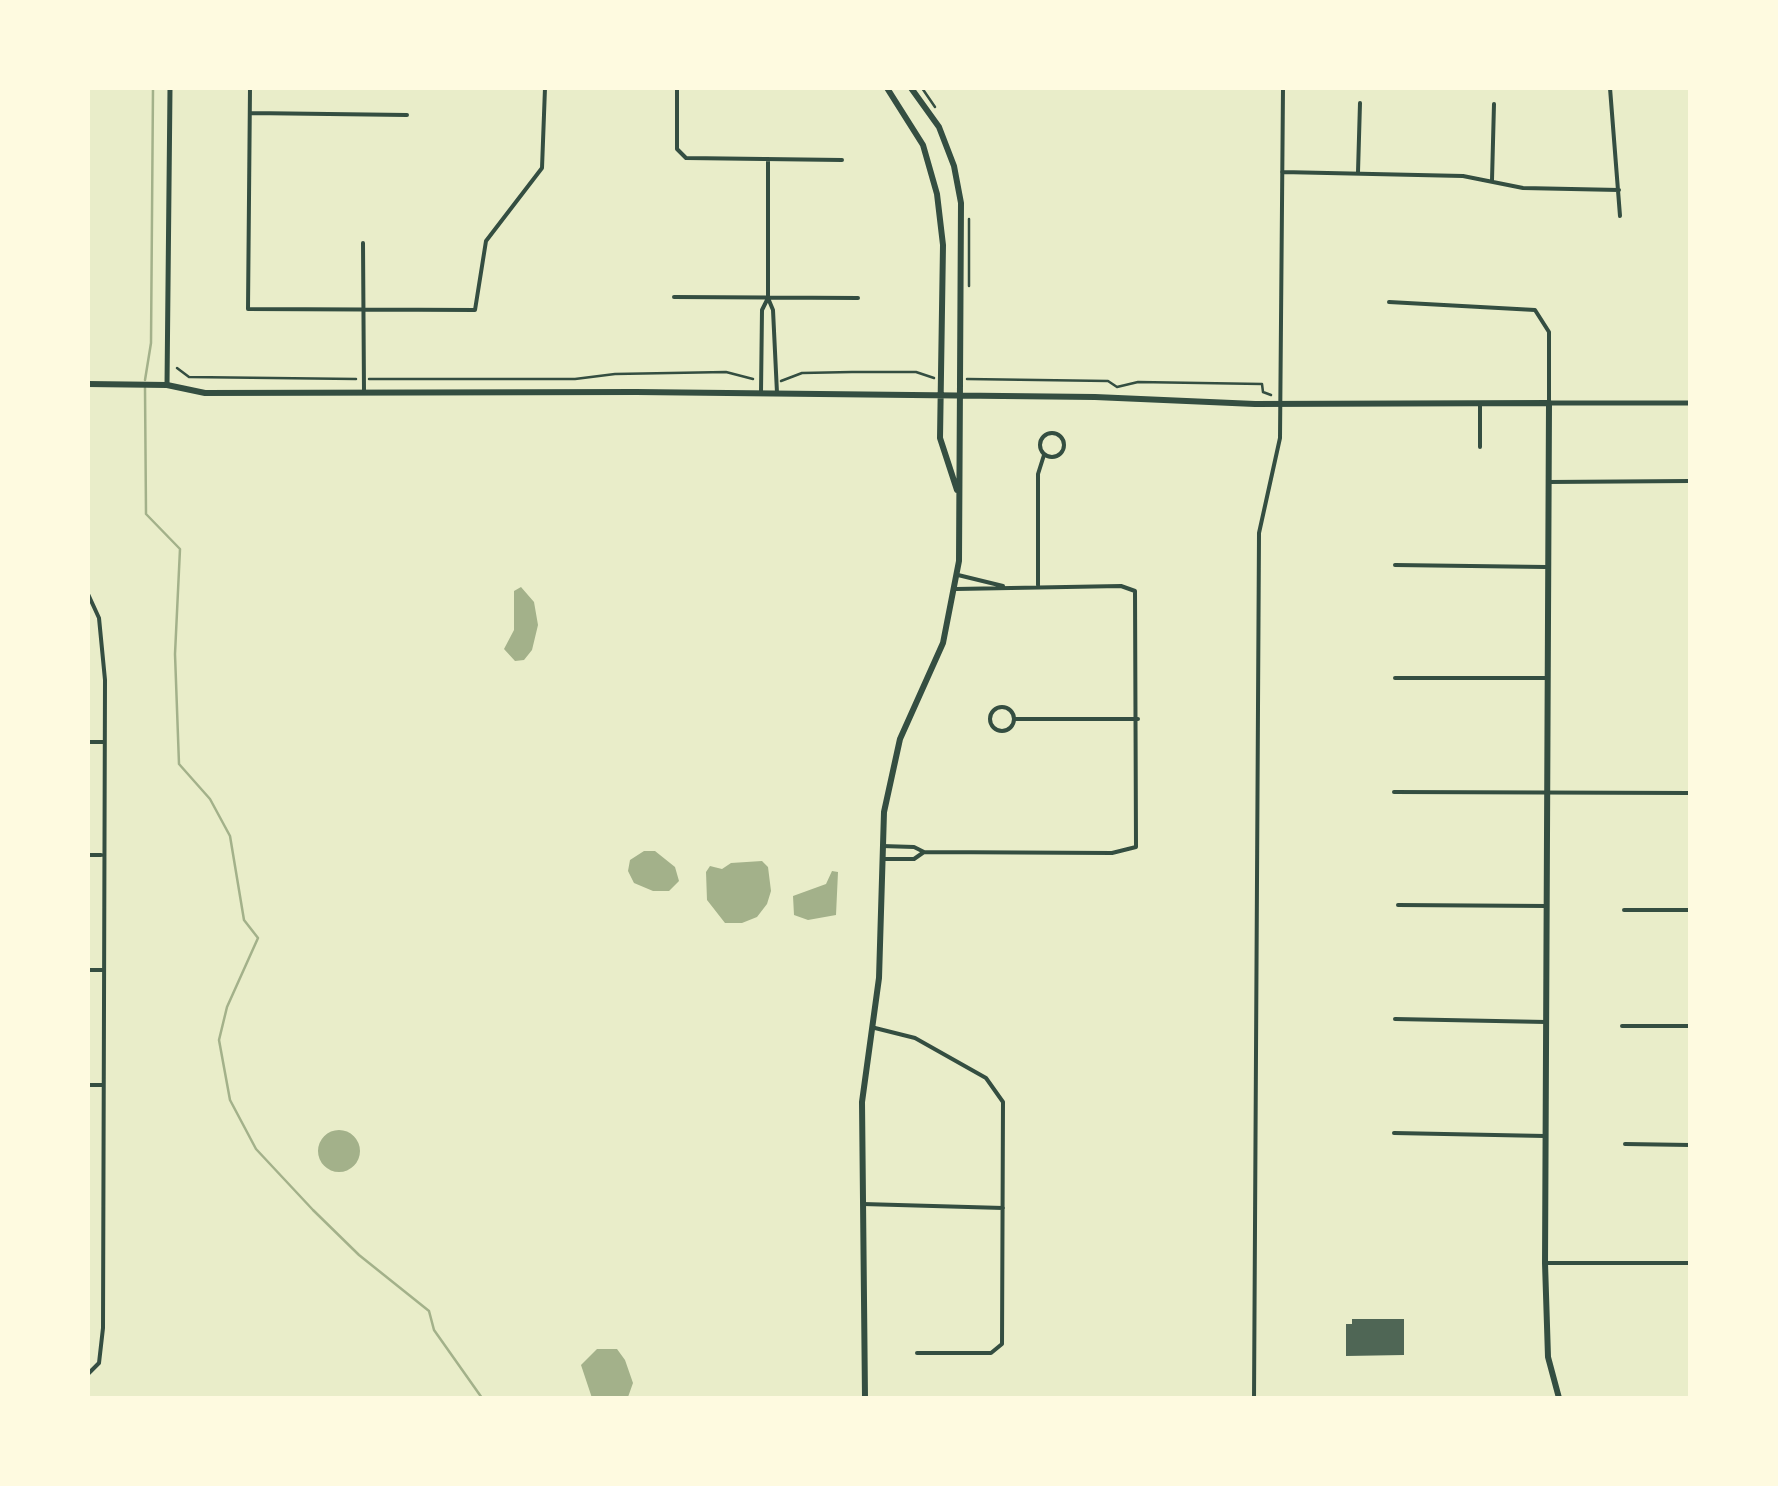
<!DOCTYPE html>
<style>
body{margin:0}
#map{position:relative;width:1778px;height:1486px;overflow:hidden;background:#e9edc9;font-family:Signika,sans-serif}
canvas{display:block}
.frame{position:absolute;inset:0;border:90px solid #fefae0;pointer-events:none}
</style>
<div id="map">
<canvas width="1778" height="1486"></canvas>
<div class="frame"></div>
</div>
<script>
const g = document.querySelector('canvas').getContext('2d');
g.lineJoin = 'round';
function fill(path, color) { g.fillStyle = color; g.fill(path, 'evenodd'); }
const toPath = rows => new Path2D(rows.map(r => 'M' + r).join(''));
function trace(path, color, width, dash) { g.strokeStyle = color; g.lineWidth = width; g.lineCap = dash ? 'butt' : 'round'; g.setLineDash(dash || []); g.stroke(path); }
const water = toPath([
 [521,587,534,602,538,625,532,650,524,660,515,661,504,649,514,630,514,591],
 [644,851,655,851,675,867,679,881,669,891,653,891,634,883,628,871,630,860],
 [762,861,768,867,771,891,767,904,757,917,742,923,725,923,707,900,706,872,710,866,722,869,731,863],
 [832,871,838,872,836,915,808,920,794,915,793,896,826,884],
 '318 1151a21 21 0 1 1 42 0a21 21 0 1 1-42 0Z',
 [597,1349,617,1349,625,1360,633,1383,628,1397,592,1398,581,1365]
]);
const stream = toPath([
 [145,380,151,343,153,88],
 [145,388,146,514,180,549,175,654,179,764,210,799,230,836,244,920,258,938,227,1007,219,1040,230,1100,256,1149,313,1210,359,1255,429,1311,434,1330,482,1398]
]);
const building = toPath([
 [1352,1319,1404,1319,1404,1355,1346,1356,1346,1324,1352,1324]
]);
const path = toPath([
 [922,88,935,107],
 [969,286,969,219],
 [177,368,189,377,356,379],
 [369,379,575,379,615,374,726,372,753,379],
 [967,379,1108,381,1117,387,1138,382,1262,384,1263,392,1271,395],
 [781,381,802,373,852,372,916,372,934,378]
]);
const minor = toPath([
 [250,88,248,309,475,310,486,241,542,168,545,88],
 [677,88,677,149,686,158,842,160],
 [1610,88,1620,216],
 [250,113,407,115],
 [768,159,768,298,773,310,777,393],
 [1282,172,1463,176,1523,188,1619,190],
 [1358,172,1360,103],
 [1492,180,1494,104],
 [363,243,364,392],
 [674,297,858,298],
 [1389,302,1535,310,1549,332,1549,403],
 [761,392,762,310,768,298],
 [1480,405,1480,447],
 '1040 445a12 12 0 1 1 24 0a12 12 0 1 1-24 0Z',
 [1548,482,1690,481],
 [1395,565,1546,567],
 [958,575,1003,586],
 [1038,585,1038,474,1044,455],
 [88,594,99,618,105,680,103,1328,99,1363,88,1374],
 [1395,678,1545,678],
 '990 719a12 12 0 1 1 24 0a12 12 0 1 1-24 0Z',
 [1014,719,1138,719],
 [88,742,103,742],
 [1394,792,1690,793],
 [882,846,914,847,924,852,1112,853,1136,847,1135,591,1121,586,956,589],
 [88,855,101,855],
 [883,859,914,859,924,852],
 [1398,905,1547,906],
 [1624,910,1690,910],
 [88,970,103,970],
 [1395,1019,1546,1022],
 [1622,1026,1690,1026],
 [875,1028,915,1038,986,1078,1003,1102,1002,1344,991,1353,917,1353],
 [88,1085,102,1085],
 [1394,1133,1545,1136],
 [1625,1144,1690,1145],
 [863,1204,1003,1208],
 [1545,1263,1690,1263],
 [1254,1398,1259,533,1280,438,1283,88]
]);
const tertiary = toPath([
 [167,385,170,88],
 [1549,403,1690,403]
]);
const secondary = toPath([
 [887,88,923,145,937,194,943,245,940,438,957,490],
 [88,384,167,385,205,393,636,392,1095,397,1255,404,1549,403,1545,1263,1548,1357,1559,1398],
 [865,1398,862,1102,879,978,884,812,900,739,943,643,959,561,961,203,954,166,939,127,911,88]
]);
fill(water, '#a3b18a');
trace(stream, '#a3b18a', 2.5);
fill(building, '#4f6655');
trace(path, '#344e41', 2.5);
trace(minor, '#344e41', 4);
trace(tertiary, '#344e41', 5);
trace(secondary, '#344e41', 6);
</script>
